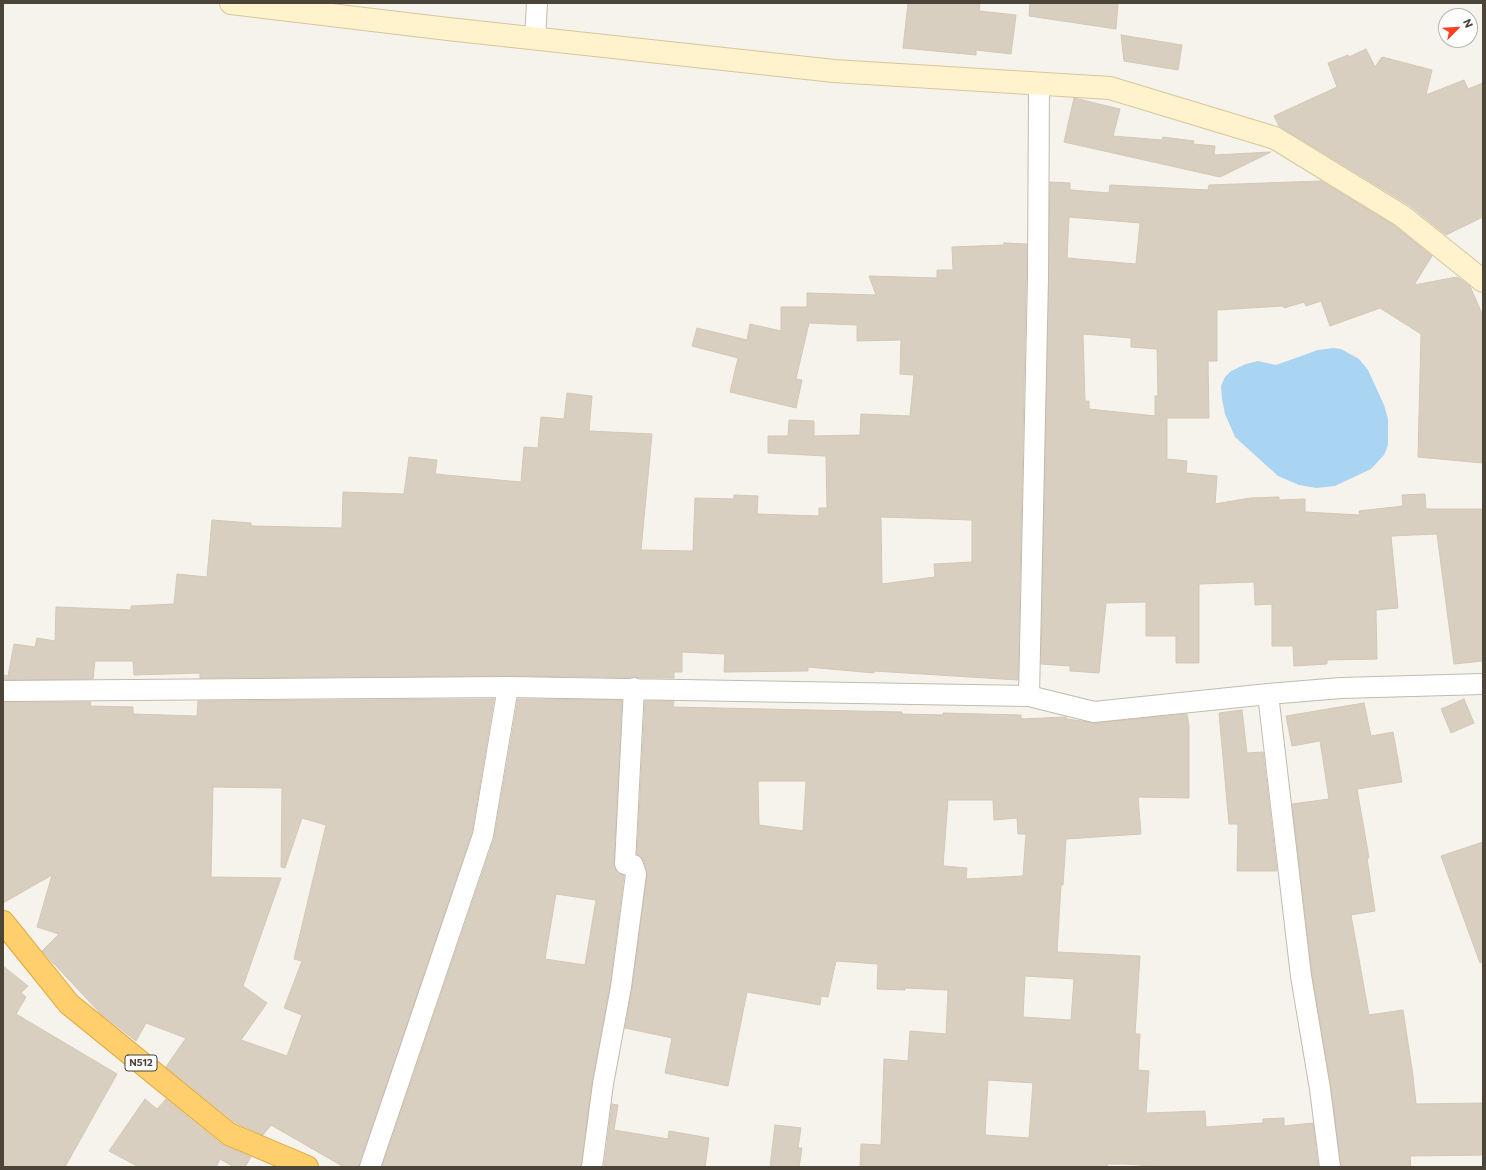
<!DOCTYPE html>
<style>
body{margin:0}
#map{position:relative;width:1486px;height:1170px;overflow:hidden;background:#f6f3ec;font-family:Commissioner,sans-serif}
canvas{display:block}
.frame{position:absolute;inset:0;border:4px solid #4b4439;pointer-events:none}
.north{position:absolute;left:1438px;top:8px;width:40px;height:40px;box-sizing:border-box;background:#fff;border:1px solid #b7b4b0;border-radius:50%;rotate:66deg;font-size:11px;font-weight:700;line-height:16px;text-align:center;color:#4b4439}
.north::after{content:'';display:block;margin:auto;width:14px;height:18px;background:#fc3f1d;clip-path:polygon(50% 0,100% 100%,50% 72%,0 100%)}
</style>
<div id="map">
<canvas width="1486" height="1170"></canvas>
<div class="frame"></div>
<div class="north">N</div>
</div>
<script>
const g = document.querySelector('canvas').getContext('2d');
g.lineJoin = 'round';
function fill(path, color) { g.fillStyle = color; g.fill(path, 'evenodd'); }
const toPath = rows => new Path2D(rows.map(r => 'M' + r).join(''));
function trace(path, color, width, dash) { g.strokeStyle = color; g.lineWidth = width; g.lineCap = dash ? 'butt' : 'round'; g.setLineDash(dash || []); g.stroke(path); }
function write(font, color, halo, rows, align = 'center') {
  g.font = font + ' Commissioner,sans-serif'; g.lineWidth = 4; g.setLineDash([]); g.textBaseline = 'middle'; g.strokeStyle = halo; g.fillStyle = color; for (const [text, x, y, turn = 0] of rows) {
    g.save(); g.translate(x, y); g.rotate((+turn || 0) * Math.PI / 180); g.textAlign = isNaN(turn) ? turn : align; if (halo) g.strokeText(text, 0, 0); g.fillText(text, 0, 0); g.restore();
  }
}
const water = toPath([
 [1333,348,1341,349,1359,359,1368,370,1384,405,1388,419,1388,445,1384,455,1371,469,1335,486,1316,488,1299,485,1278,476,1235,437,1225,414,1222,399,1221,386,1225,377,1231,371,1246,364,1258,361,1276,365,1318,350]
]);
const building = toPath([
 [908,3,980,3,979,11,1016,15,1011,54,976,50,976,55,903,48,908,3],
 [1030,3,1118,3,1116,29,1029,16,1030,3],
 [1121,35,1182,45,1178,70,1124,61,1121,35],
 [1366,49,1375,67,1382,57,1432,70,1426,95,1464,80,1468,89,1483,83,1483,217,1446,235,1409,205,1279,126,1274,116,1337,87,1328,63,1348,55,1349,57,1366,49],
 [1074,98,1120,109,1113,136,1162,140,1163,137,1194,141,1193,144,1215,146,1214,155,1271,152,1220,177,1064,142,1074,98],
 [1321,181,1395,226,1432,256,1414,285,1457,277,1470,286,1483,316,1483,463,1418,457,1421,334,1380,308,1330,326,1321,301,1306,306,1304,302,1284,308,1283,306,1217,310,1217,361,1208,361,1209,418,1167,418,1167,459,1187,461,1186,473,1217,476,1215,504,1250,498,1279,497,1279,500,1305,499,1305,512,1360,515,1359,511,1403,506,1402,495,1425,494,1426,509,1483,509,1483,661,1454,664,1437,534,1391,536,1398,608,1376,610,1377,659,1327,660,1327,664,1294,666,1293,646,1272,646,1272,604,1255,605,1254,582,1199,584,1199,663,1176,663,1176,636,1146,636,1146,602,1106,603,1099,673,1070,671,1070,666,1041,664,1050,182,1070,183,1070,190,1109,193,1110,185,1208,190,1209,185,1321,181],
 [1069,217,1140,223,1136,264,1067,258,1069,217],
 [1083,334,1131,338,1131,347,1157,349,1158,396,1155,396,1155,416,1089,409,1089,401,1085,401,1083,334],
 [1004,243,1027,244,1018,680,874,671,874,673,808,667,808,671,724,672,725,654,682,652,682,672,674,672,674,678,508,676,200,678,200,673,134,675,133,661,95,661,93,679,3,680,3,675,8,676,14,644,35,647,37,638,55,641,56,607,131,610,131,606,174,604,177,574,207,577,212,520,251,523,251,526,342,528,343,492,404,494,409,457,437,460,435,474,521,482,524,447,538,448,541,417,564,419,567,393,592,396,589,431,652,434,641,550,693,551,695,498,734,499,734,495,758,496,757,514,819,516,819,508,827,508,826,456,768,453,768,436,788,436,789,420,814,421,814,436,860,435,861,414,910,416,914,375,900,374,901,340,857,341,857,325,809,323,796,379,802,380,796,408,730,392,738,358,692,346,697,328,747,340,750,324,781,331,781,307,807,307,807,293,876,295,869,276,937,278,937,270,953,270,952,247,1004,245,1004,243],
 [881,517,972,520,972,562,934,564,935,577,882,584,881,517],
 [494,699,472,832,359,1167,344,1167,271,1125,263,1135,236,1123,166,1067,186,1038,146,1023,136,1041,101,1014,42,951,59,934,37,927,52,875,3,903,3,702,91,702,90,706,133,707,133,714,197,716,198,701,494,699],
 [213,787,282,788,281,867,285,868,302,818,326,825,294,959,302,961,284,1008,302,1015,287,1056,241,1040,267,1003,243,986,281,878,211,877,213,787],
 [518,699,622,700,614,863,618,873,624,875,610,985,592,1082,581,1167,382,1167,494,839,518,699],
 [556,894,596,900,585,965,545,959,556,894],
 [1464,699,1474,723,1451,733,1441,709,1464,699],
 [645,701,674,701,673,707,902,712,902,714,943,715,943,713,1021,715,1021,719,1066,717,1067,719,1095,723,1187,714,1189,726,1189,798,1138,797,1141,834,1066,839,1063,885,1061,885,1057,952,1140,956,1135,1034,1140,1034,1138,1070,1149,1071,1146,1113,1205,1111,1206,1127,1263,1123,1263,1119,1284,1118,1284,1126,1313,1123,1318,1167,1166,1167,1125,1164,1107,1164,1107,1167,860,1167,861,1144,881,1145,884,1059,908,1061,910,1031,946,1034,948,990,905,988,905,990,877,989,878,964,836,961,828,997,821,996,820,1005,747,992,728,1086,665,1073,672,1038,625,1028,632,989,647,876,644,861,637,855,645,701],
 [758,781,806,781,803,831,759,825,758,781],
 [948,800,993,800,994,820,1017,818,1018,834,1026,834,1023,876,966,879,967,868,943,866,948,800],
 [1025,976,1074,979,1071,1020,1023,1017,1025,976],
 [988,1080,1033,1083,1029,1138,985,1135,988,1080],
 [1364,703,1371,736,1393,732,1402,782,1357,789,1369,858,1367,858,1375,911,1351,915,1369,1015,1403,1010,1413,1076,1416,1104,1483,1103,1483,1155,1410,1156,1411,1167,1341,1167,1331,1087,1312,974,1292,804,1329,799,1320,741,1292,746,1286,716,1364,703],
 [1242,710,1247,753,1263,752,1277,871,1237,871,1238,824,1229,824,1219,713,1242,710],
 [1483,842,1483,962,1480,963,1441,856,1483,842],
 [3,966,28,986,21,993,26,997,16,1014,117,1074,65,1167,3,1167,3,966],
 [145,1099,157,1109,166,1099,221,1144,251,1157,245,1167,234,1167,220,1159,216,1167,139,1167,109,1151,145,1099],
 [612,1104,618,1105,614,1130,668,1139,669,1131,709,1138,705,1167,604,1167,612,1104],
 [775,1125,801,1128,798,1148,802,1148,799,1167,770,1167,775,1125]
]);
const street = toPath([
 [535,39,537,3],
 [3,691,508,687,1029,696,1038,278,1039,83],
 [1029,696,1094,712,1268,694],
 [370,1167,483,835,508,687],
 [592,1167,603,1084,621,987,636,874,633,865,625,864,634,688],
 [1330,1167,1320,1089,1301,976,1268,694,1341,688,1483,684]
]);
const secondary = toPath([
 [231,3,448,29,834,71,1110,88,1275,138,1402,216,1483,281]
]);
const highway = toPath([
 [3,922,69,1004,229,1134,307,1167]
]);
const shields = [
 [141,1063,32]
];
const shieldNames = [
 ["N512",141,1063]
];
fill(water, '#a9d4f2');
fill(building, '#d8cfc1');
trace(building, '#d3c7b4', 1);
trace(street, '#c2bbae', 22);
trace(secondary, '#d6c79b', 24);
trace(highway, '#e0a43c', 24);
trace(street, '#fff', 20);
trace(secondary, '#fff3cd', 22);
trace(highway, '#ffcf6e', 22);
for (const [x, y, w] of shields) { const box = new Path2D(); box.roundRect(x - w / 2, y - 8, w, 16, 3); g.fillStyle = '#fff'; g.fill(box); trace(box, '#4b4439', 1); }
write('bold 10px', '#4b4439', null, shieldNames);
</script>
